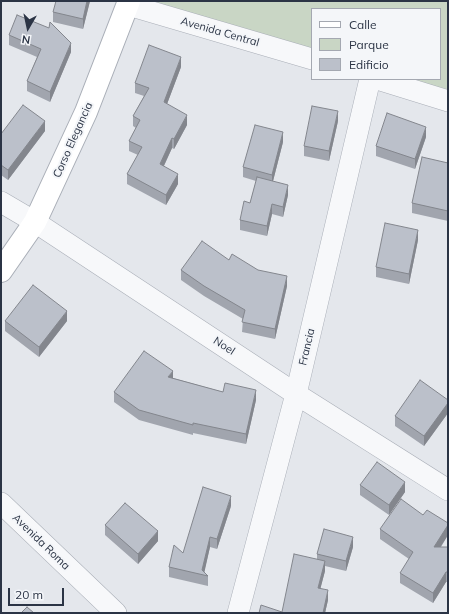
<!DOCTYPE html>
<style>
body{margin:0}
#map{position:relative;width:449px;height:614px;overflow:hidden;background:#e4e7ec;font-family:Mulish,sans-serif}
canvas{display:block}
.frame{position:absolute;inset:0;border:2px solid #2b3445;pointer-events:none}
.legend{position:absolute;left:311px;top:8px;width:130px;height:72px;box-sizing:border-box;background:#f4f6f9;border:1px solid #a4a8b1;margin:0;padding:5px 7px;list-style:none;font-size:12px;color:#2b3445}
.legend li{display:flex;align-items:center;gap:8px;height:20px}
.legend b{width:20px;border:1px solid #a4a8b1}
.north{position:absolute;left:8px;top:8px;width:40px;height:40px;-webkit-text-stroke:3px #f4f6f9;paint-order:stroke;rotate:189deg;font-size:11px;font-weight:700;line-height:16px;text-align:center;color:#2b3445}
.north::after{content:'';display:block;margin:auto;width:14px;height:18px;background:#2b3445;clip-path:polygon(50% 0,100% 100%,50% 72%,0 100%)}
.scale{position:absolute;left:8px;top:588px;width:56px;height:18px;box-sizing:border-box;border:2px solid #2b3445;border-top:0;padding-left:5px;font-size:12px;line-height:14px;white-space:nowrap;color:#2b3445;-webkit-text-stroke:3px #f4f6f9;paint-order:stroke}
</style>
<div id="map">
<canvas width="449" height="614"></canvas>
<div class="frame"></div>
<ul class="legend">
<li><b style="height:5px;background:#fff"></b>Calle</li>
<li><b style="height:11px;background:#c9d6c5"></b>Parque</li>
<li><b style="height:11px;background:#bbc0ca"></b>Edificio</li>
</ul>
<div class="north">N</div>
<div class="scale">20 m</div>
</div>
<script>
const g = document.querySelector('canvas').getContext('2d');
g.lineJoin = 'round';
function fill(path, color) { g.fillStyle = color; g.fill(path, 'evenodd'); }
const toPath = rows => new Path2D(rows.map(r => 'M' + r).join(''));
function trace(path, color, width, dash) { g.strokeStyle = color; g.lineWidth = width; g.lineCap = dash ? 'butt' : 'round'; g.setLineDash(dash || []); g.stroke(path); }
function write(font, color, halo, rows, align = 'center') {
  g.font = font + ' Mulish,sans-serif'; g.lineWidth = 4; g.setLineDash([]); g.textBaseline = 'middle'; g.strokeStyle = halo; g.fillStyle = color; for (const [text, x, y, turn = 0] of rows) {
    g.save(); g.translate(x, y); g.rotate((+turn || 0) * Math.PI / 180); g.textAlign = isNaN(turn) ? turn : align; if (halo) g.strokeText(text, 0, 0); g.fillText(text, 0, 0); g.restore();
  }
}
const green = toPath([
 [129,1,448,1,448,101,374,79,440,79,440,9,312,9,312,60]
]);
const street = toPath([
 [128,5,312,59],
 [377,79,448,101],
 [1,202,35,222,296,394,448,490],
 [1,503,116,613],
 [238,613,296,394,370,79]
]);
const secondary = toPath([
 [1,271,35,222,86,112,129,1]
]);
const wall = toPath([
 [90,1,83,29,53,22,53,12],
 [9,35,71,52,50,102,27,91,27,81,37,57,9,45],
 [181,67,167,104,187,125,174,149,172,148,164,166,178,184,166,205,127,184,127,174,138,155,129,151,129,141,136,128,133,126,133,116,144,96,135,93,135,83],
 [338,121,329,161,304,156,304,146],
 [45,131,8,180,1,175,1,134],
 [426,137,415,169,376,156,376,146],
 [283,142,273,181,288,195,283,217,272,214,267,236,240,230,240,220,250,203,256,181,243,177,243,167],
 [448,163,448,221,412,213,412,203],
 [418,240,409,284,376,277,376,267],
 [181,270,258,270,287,286,275,339,242,332,243,319,204,296,181,280],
 [5,321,67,321,39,357,5,331],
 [173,378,223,392,256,400,246,444,193,433,193,435,139,420,114,402,114,392],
 [448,400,448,413,424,446,395,426,395,416],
 [360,485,405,492,389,515,360,495],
 [231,506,217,549,210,547,204,572,208,576,208,586,169,577,169,567],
 [423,515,448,523,448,535,441,547,448,547,448,582,446,582,433,603,400,583,400,573,409,559,380,539,380,529],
 [105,525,158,541,138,564,105,535],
 [353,547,346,571,325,566,325,571,320,589,328,600,325,613,259,613,282,612,317,559,317,554]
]);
const shadedWall = toPath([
 [87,1,90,1,83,29,83,19],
 [71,43,71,52,50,102,50,92],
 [181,57,181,67,164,112,164,102],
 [338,111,338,121,329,161,329,151],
 [187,115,187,125,174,149,174,139],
 [45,121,45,131,8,180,8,170],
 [426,127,426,137,415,169,415,159],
 [283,132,283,142,272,185,272,175],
 [172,138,172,148,160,174,160,164],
 [178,174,178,184,166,205,166,195],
 [288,185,288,195,283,217,283,207],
 [272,204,272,214,267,236,267,226],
 [418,230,418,240,409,284,409,274],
 [287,276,287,286,275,339,275,329],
 [67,311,67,321,39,357,39,347],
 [173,371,173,381,168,377],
 [256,390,256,400,246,444,246,434],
 [448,403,448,413,424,446,424,436],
 [405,482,405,492,389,515,389,505],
 [231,496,231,506,217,549,217,539],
 [448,525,448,535,434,557,434,547],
 [158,531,158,541,138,564,138,554],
 [210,537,210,547,204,574,202,570],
 [353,537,353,547,346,571,346,561],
 [325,561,325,571,318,598,318,588],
 [446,572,446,582,433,603,433,593],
 [328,590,328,600,325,613,323,613]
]);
const building = toPath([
 [56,1,87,1,83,19,53,12,56,1],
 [17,15,49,28,50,22,71,43,50,92,27,81,41,49,9,35,17,15],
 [149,45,181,57,164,102,187,115,174,139,172,138,160,164,178,174,166,195,127,174,142,147,129,141,140,120,133,116,149,88,135,83,149,45],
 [23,105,45,121,8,170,1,165,1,134,23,105],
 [312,106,338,111,329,151,304,146,312,106],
 [387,113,426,127,415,159,376,146,387,113],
 [255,125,283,132,272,175,243,167,255,125],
 [422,157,448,163,448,211,412,203,422,157],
 [257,177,288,185,283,207,272,204,267,226,240,220,244,201,250,203,257,177],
 [385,223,418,230,409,274,376,267,385,223],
 [202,241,229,260,232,254,258,270,287,276,275,329,242,322,245,310,204,286,181,270,202,241],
 [33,285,67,311,39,347,5,321,33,285],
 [144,351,173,371,168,377,223,392,225,383,256,390,246,434,193,423,193,425,139,410,114,392,144,351],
 [420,380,448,400,448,403,424,436,395,416,420,380],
 [377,462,405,482,389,505,360,485,377,462],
 [203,487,231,496,217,539,210,537,202,570,208,576,169,567,174,545,183,553,203,487],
 [401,499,423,515,427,510,448,523,448,525,434,547,448,547,448,572,446,572,433,593,400,573,413,552,380,529,401,499],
 [125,503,158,531,138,554,105,525,125,503],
 [324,529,353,537,346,561,317,554,324,529],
 [294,554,325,561,318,588,328,590,323,613,259,613,261,605,282,612,294,554],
 [27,607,34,613,21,613,27,607]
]);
const streetNames = [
 ["Avenida Central",220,32,16],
 ["Corso Elegancia",73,140,-66],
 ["Noel",224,346,33],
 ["Francia",307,347,-77],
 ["Avenida Roma",41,542,44]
];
fill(green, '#c9d6c5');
trace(street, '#a9aeb7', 22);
trace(secondary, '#a9aeb7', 24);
trace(street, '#f7f8fa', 21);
trace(secondary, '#fff', 22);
fill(wall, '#a1a5ae');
fill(shadedWall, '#83868d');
fill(building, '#bbc0ca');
trace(building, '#83868d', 1);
write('11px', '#2b3445', '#f4f6f9', streetNames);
</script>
